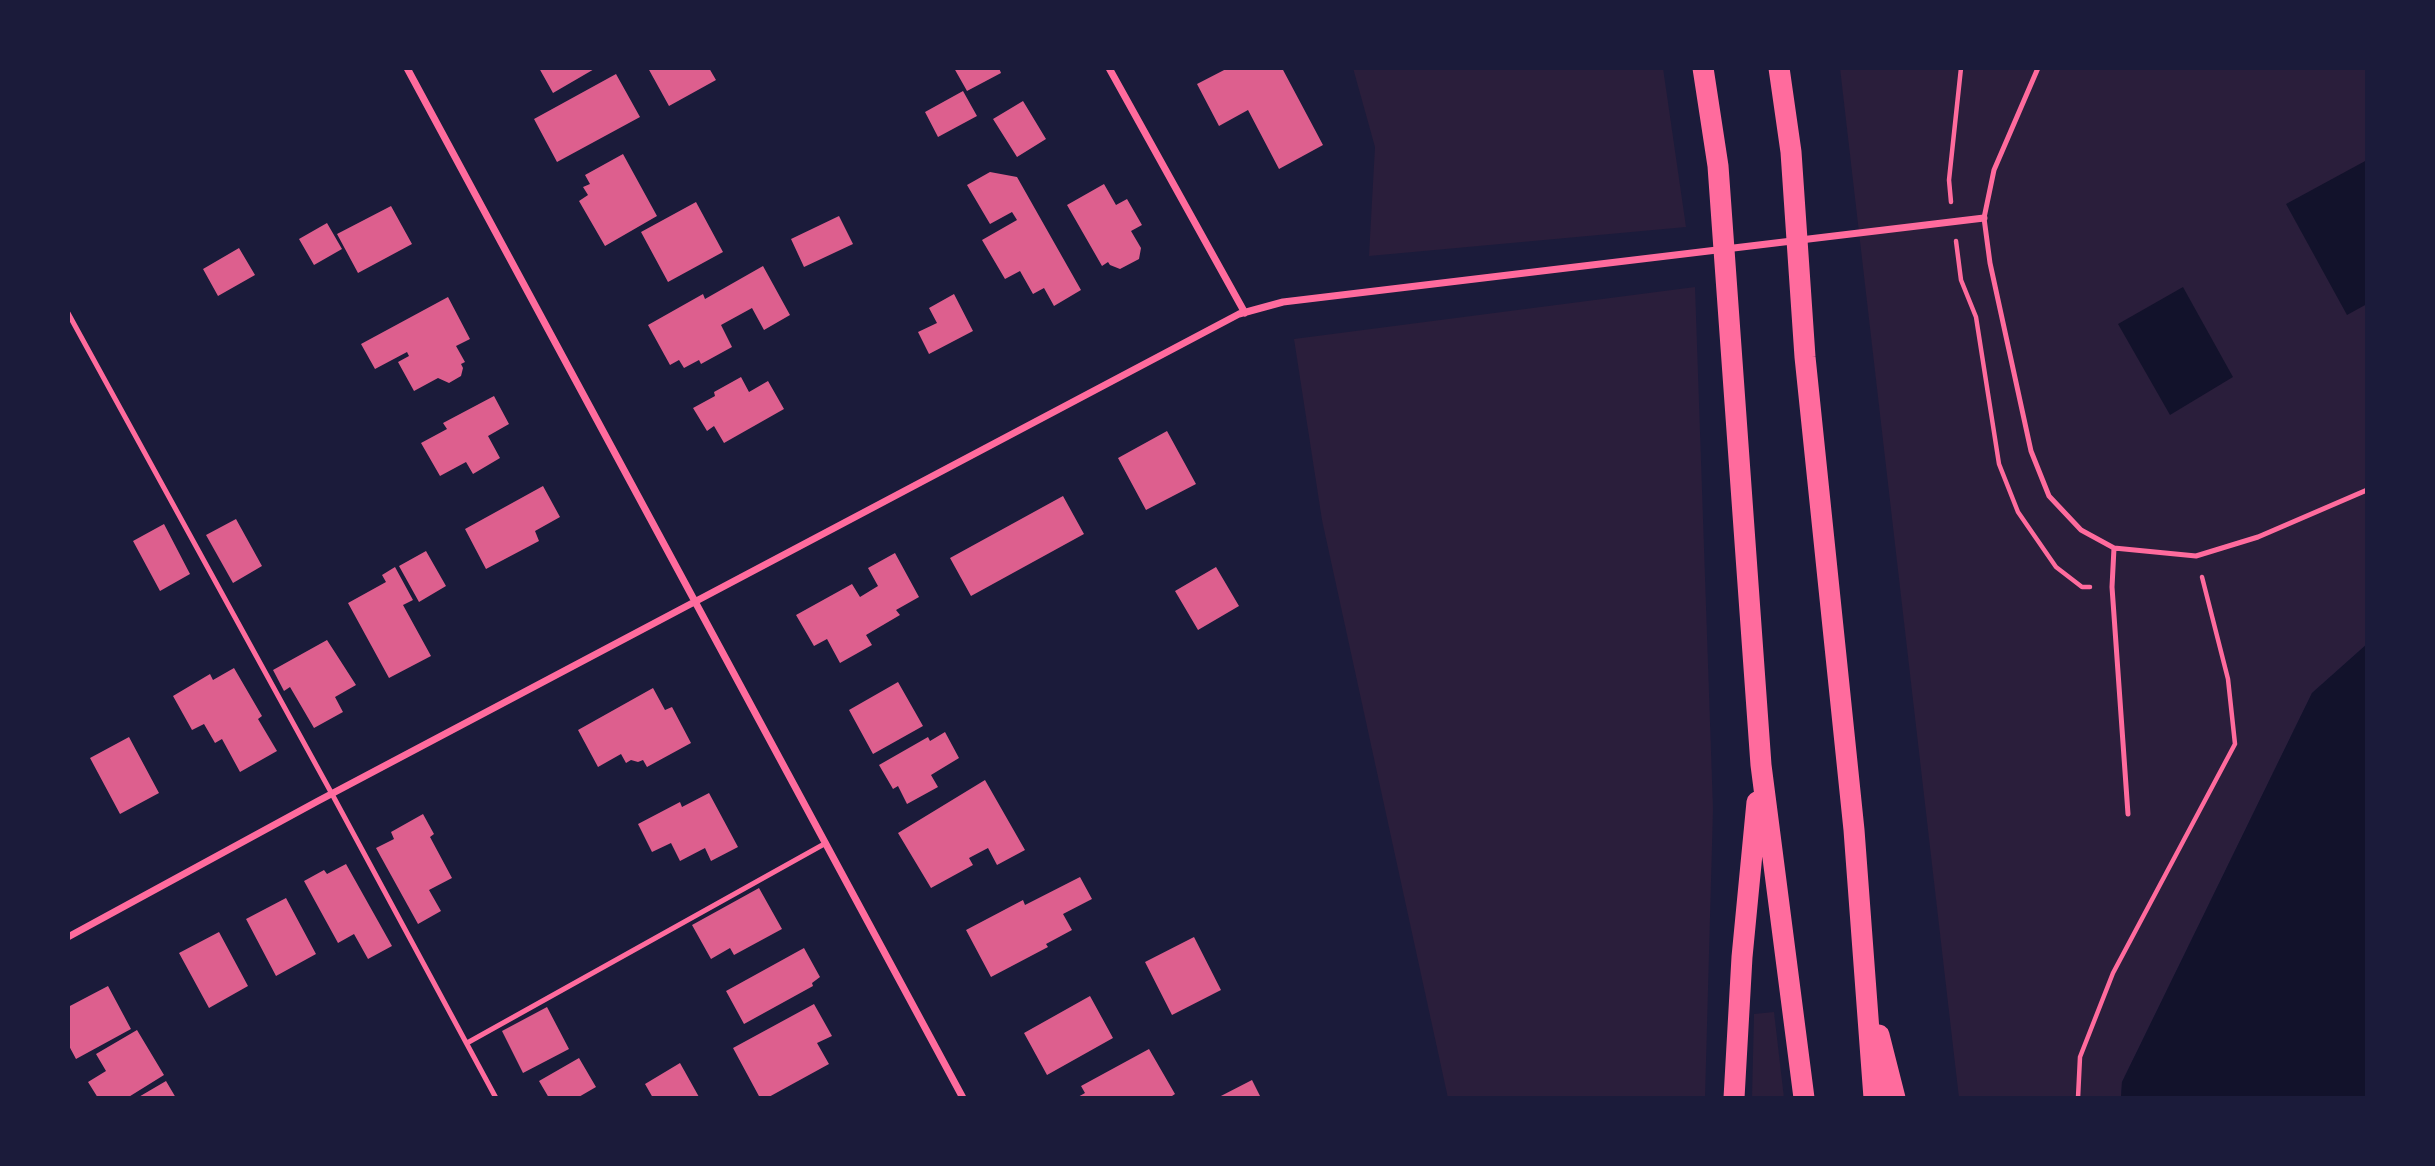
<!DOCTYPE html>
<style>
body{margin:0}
#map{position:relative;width:2435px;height:1166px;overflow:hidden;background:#1b1b3a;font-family:Mulish,sans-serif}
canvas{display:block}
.frame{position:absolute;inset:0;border:70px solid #1b1b3a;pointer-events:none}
</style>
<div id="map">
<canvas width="2435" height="1166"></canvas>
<div class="frame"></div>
</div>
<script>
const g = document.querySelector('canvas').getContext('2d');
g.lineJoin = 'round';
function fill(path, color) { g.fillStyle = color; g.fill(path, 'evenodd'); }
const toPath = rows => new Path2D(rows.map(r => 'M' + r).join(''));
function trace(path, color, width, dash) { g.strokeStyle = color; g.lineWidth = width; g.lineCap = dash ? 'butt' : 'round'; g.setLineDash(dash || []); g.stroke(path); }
const green = toPath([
 [1353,68,1663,68,1686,227,1369,256,1375,147],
 [1840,68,2367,68,2367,644,2312,693,2122,1082,2121,1098,1959,1098],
 [1695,287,1713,809,1705,1098,1448,1098,1322,520,1294,339],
 [1774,1012,1784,1098,1752,1098,1754,1014]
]);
const water = toPath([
 [2367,160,2367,304,2347,315,2286,204],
 [2183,287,2233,377,2170,415,2118,324],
 [2367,644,2367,1098,2121,1098,2122,1082,2312,693]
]);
const building = toPath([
 [539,68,596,68,553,93],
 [648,68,709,68,716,80,669,106],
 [954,68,999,68,1001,73,967,91],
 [1228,68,1282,68,1323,145,1279,169,1248,110,1219,126,1197,84],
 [616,74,640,117,557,162,534,119],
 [963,91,977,116,938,137,925,112],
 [1023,101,1046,139,1017,157,993,119],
 [623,154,657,216,605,246,579,201,588,195,583,187,590,184,585,175],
 [990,172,1017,177,1081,290,1054,306,1044,288,1033,294,1020,271,1005,279,982,240,1017,220,1012,212,990,224,967,185],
 [1104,184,1116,205,1127,199,1142,225,1131,231,1141,248,1139,259,1120,269,1110,265,1108,262,1102,266,1067,205],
 [696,202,723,252,668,282,641,232],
 [391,206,412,244,358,273,337,234],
 [839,216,853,244,804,267,791,239],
 [327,223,342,249,314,265,299,239],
 [239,248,255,275,218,296,203,269],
 [763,266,790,315,764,330,752,308,721,325,732,347,701,364,699,360,684,368,679,360,670,365,648,325,703,294,705,299],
 [954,294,973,331,929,354,918,332,937,323,929,308],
 [448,297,470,339,456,346,465,362,461,364,463,368,461,376,449,383,438,378,414,391,398,362,409,356,407,352,375,369,361,344],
 [741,377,749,392,768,381,784,409,724,443,714,426,707,431,693,408,715,396,714,392],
 [494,396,509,424,488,436,500,458,473,474,466,462,440,476,421,443,447,429,443,423],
 [1167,431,1196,484,1146,510,1118,458],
 [543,486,560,517,535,531,539,541,486,569,465,529],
 [1063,496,1084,534,971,596,950,558],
 [236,519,262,566,233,583,206,535],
 [164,524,190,574,160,591,133,541],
 [426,551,446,586,419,602,399,566],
 [895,553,919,597,896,610,900,615,866,635,872,645,840,663,827,639,814,646,796,615,852,584,860,597,878,586,868,568],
 [395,567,413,600,403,605,431,656,389,678,348,603,386,582,382,575],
 [1216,567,1239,606,1198,630,1175,591],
 [327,640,356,685,335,697,343,712,314,728,290,687,284,691,273,670],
 [234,668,262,716,258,719,277,751,240,772,222,739,215,743,204,724,192,730,173,696,210,674,213,680],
 [898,682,923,726,873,754,849,710],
 [653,688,665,710,672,707,691,743,647,767,643,760,638,762,631,760,626,763,621,754,598,767,578,730],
 [945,732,959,758,931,775,938,787,907,804,898,786,893,789,879,765,928,737,930,741],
 [129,737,159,793,120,814,90,758],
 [985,780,1025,850,997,865,988,848,969,858,973,865,931,888,898,833],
 [709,793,738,847,711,861,705,848,680,861,671,843,652,852,638,824,680,802,682,807],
 [423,814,434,834,430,837,452,878,429,890,441,911,418,924,376,848,394,839,391,832],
 [346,864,392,946,368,959,354,934,338,943,304,881,324,870,327,874],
 [1080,877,1092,899,1063,914,1072,930,1046,944,1048,947,991,977,966,930,1023,900,1025,905],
 [759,888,782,929,734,955,730,948,711,959,692,925],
 [286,898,316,954,276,976,246,919],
 [219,932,248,986,209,1008,179,953],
 [1194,937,1221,990,1172,1015,1145,962],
 [804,948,820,977,812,983,813,986,744,1024,726,991],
 [108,986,131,1029,76,1059,68,1044,68,1007],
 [1090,996,1113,1038,1047,1075,1024,1033],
 [814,1004,832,1036,817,1043,829,1064,767,1098,760,1098,733,1048],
 [547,1007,569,1049,523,1073,502,1031],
 [137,1030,164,1075,127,1098,98,1098,88,1082,106,1071,96,1054],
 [1149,1049,1175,1094,1169,1098,1076,1098,1085,1093,1081,1086],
 [579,1058,596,1087,577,1098,549,1098,539,1081],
 [680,1063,699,1097,653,1098,645,1084],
 [1252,1080,1261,1098,1217,1098],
 [166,1081,176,1098,137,1098]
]);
const path = toPath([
 [1951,202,1949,180,1961,68],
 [1956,241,1961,280,1976,317,1999,464,2018,512,2056,567,2082,587,2090,587],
 [2078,1098,2080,1057,2113,973,2235,744,2228,679,2202,577]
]);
const service = toPath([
 [2038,68,1994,170,1984,218,1990,263,2031,451,2049,496,2081,530,2114,548,2196,556,2258,537,2367,490],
 [68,313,332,794,496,1098],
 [2114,548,2112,587,2128,814],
 [467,1043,826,843]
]);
const minor = toPath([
 [407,68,963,1098],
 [1109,68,1245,313],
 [68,937,318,801,1239,314,1283,302,1984,218]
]);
const motorway = toPath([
 [1703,68,1718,166,1761,765,1804,1098],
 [1779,68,1791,152,1805,357,1854,830,1874,1098],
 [1879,1035,1895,1098],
 [1734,1098,1742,957,1757,802]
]);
fill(green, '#2a1e3b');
fill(water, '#12122b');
fill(building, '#dd5f8e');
trace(path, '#ff6b9d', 4.5);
trace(service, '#ff6b9d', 5);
trace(minor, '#ff6b9d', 7);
trace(motorway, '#ff6b9d', 21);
</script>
